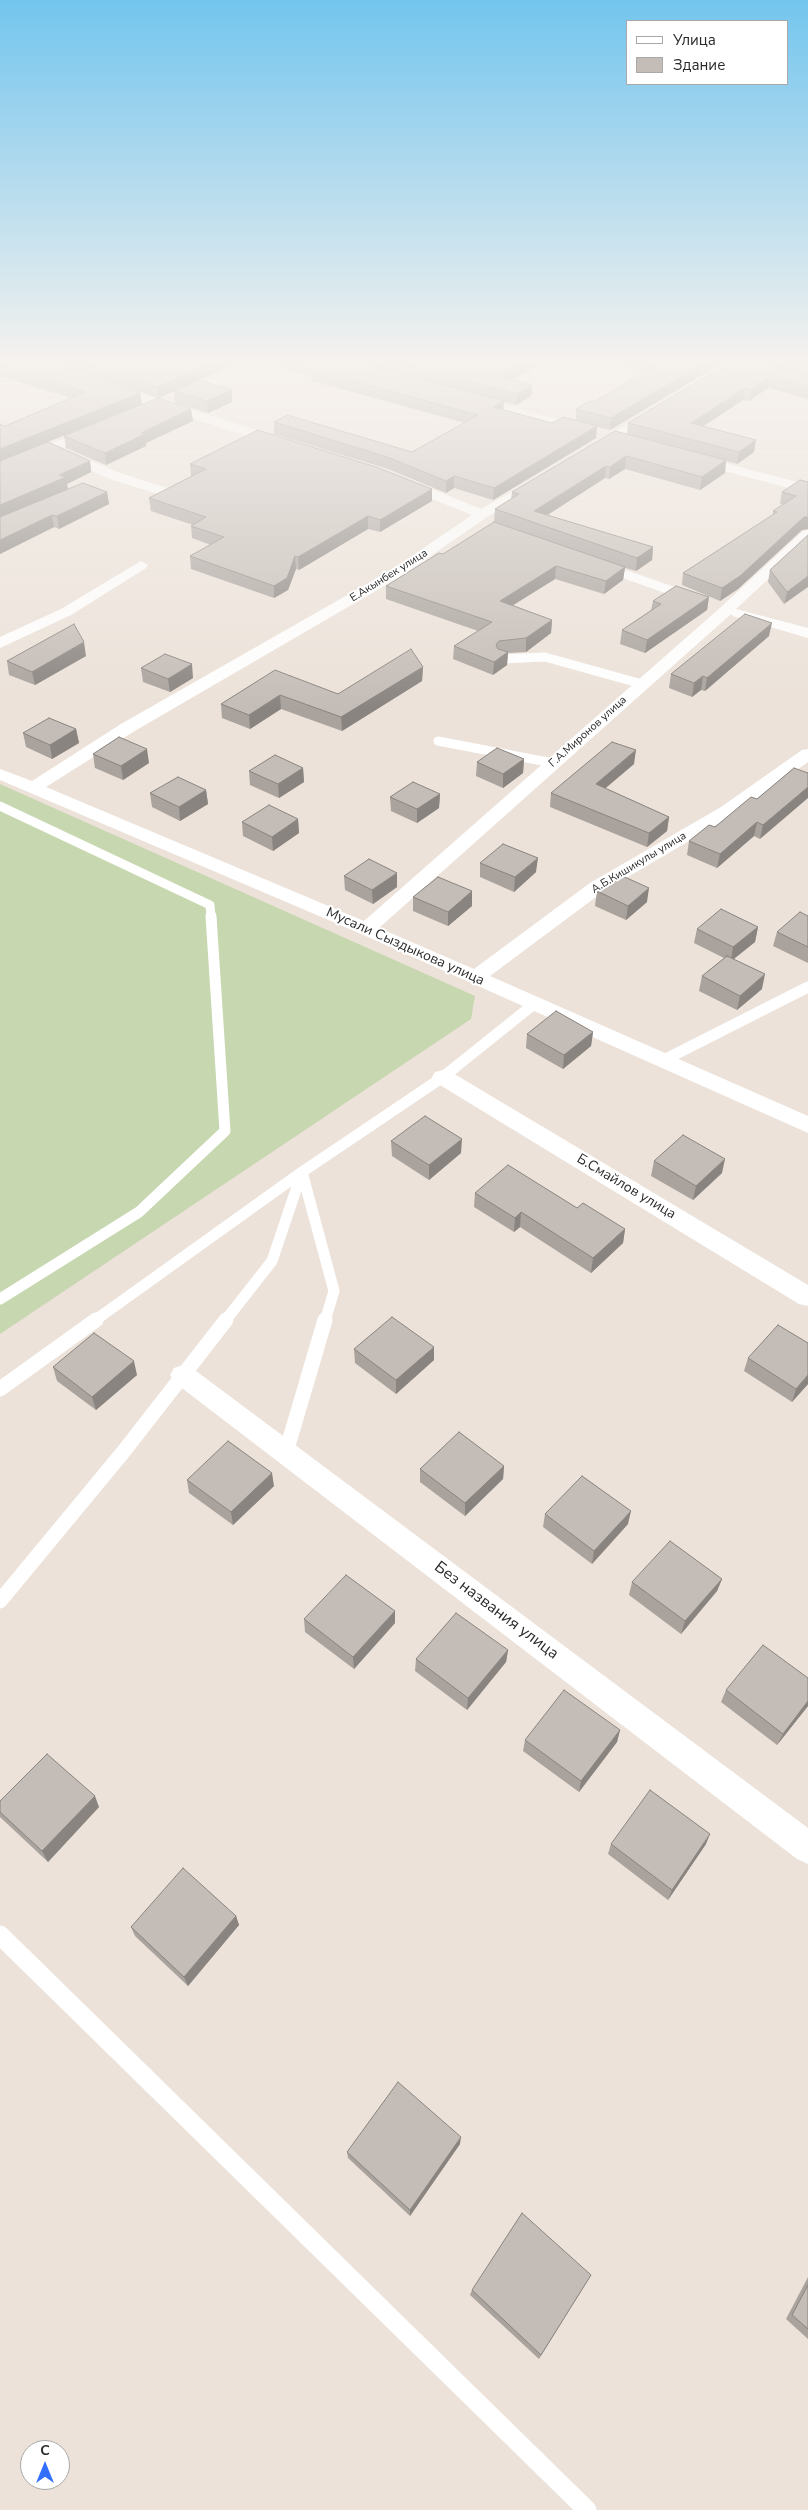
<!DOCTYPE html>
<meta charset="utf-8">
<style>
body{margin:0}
#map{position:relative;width:808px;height:2510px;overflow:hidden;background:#ece2d9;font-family:"Nunito Sans",sans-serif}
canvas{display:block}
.legend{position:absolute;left:626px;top:20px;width:162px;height:65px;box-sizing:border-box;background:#fff;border:1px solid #a9a9a9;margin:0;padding:6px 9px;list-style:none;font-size:15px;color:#292929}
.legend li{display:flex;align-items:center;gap:10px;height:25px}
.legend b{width:25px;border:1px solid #a9a9a9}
.north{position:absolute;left:20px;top:2440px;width:50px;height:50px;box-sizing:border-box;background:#fff;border:1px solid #a9a9a9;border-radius:50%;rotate:0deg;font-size:14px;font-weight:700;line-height:20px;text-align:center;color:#292929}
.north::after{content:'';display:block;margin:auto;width:18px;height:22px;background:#336fff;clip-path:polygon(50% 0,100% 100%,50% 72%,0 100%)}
</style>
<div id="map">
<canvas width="808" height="2510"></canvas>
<ul class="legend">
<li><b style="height:6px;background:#fff"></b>Улица</li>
<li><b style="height:14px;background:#c4bcb6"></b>Здание</li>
</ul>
<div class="north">С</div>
</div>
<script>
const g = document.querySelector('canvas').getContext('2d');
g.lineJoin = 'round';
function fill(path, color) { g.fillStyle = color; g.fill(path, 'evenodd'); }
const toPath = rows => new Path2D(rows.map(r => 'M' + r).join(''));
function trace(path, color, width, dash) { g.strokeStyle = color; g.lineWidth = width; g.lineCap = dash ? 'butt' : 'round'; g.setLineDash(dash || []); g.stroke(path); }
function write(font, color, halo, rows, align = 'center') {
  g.font = font + ' "Nunito Sans",sans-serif'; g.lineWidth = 4; g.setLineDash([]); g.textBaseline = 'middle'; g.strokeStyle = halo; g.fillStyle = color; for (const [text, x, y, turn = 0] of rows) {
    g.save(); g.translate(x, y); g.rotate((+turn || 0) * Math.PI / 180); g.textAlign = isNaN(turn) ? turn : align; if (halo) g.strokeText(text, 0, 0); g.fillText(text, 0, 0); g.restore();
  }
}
const cemetery = toPath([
 [0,784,475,996,471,1019,0,1334]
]);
const laneFar3 = toPath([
 [502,659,545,657,642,684],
 [438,741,553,763],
 [0,806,210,905,211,917]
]);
const laneFar2 = toPath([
 [662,1061,808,987],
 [0,1299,139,1212,225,1131,211,916],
 [94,1321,302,1172,443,1077,534,1004],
 [225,1321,272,1261,302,1172,334,1291,325,1321]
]);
const laneFar1 = toPath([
 [0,1389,96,1320],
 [286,1452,325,1320],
 [0,1601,124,1451,226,1320]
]);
const lane = toPath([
 [0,1935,587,2510]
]);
const street = toPath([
 [258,359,274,359,184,399,176,399,174,396,258,359],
 [716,359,735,359,808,377,808,385,718,361,716,359],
 [110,384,287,440,289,443,283,447,279,446,106,391,106,385,110,384],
 [472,396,589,428,591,431,585,435,468,403,466,400,468,397,472,396],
 [656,407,662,411,660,414,597,452,587,452,586,449,656,407],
 [94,427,100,431,98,434,61,448,120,473,177,491,179,494,177,497,167,497,110,479,57,455,57,450,0,472,0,463,94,427],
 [695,455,808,485,808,493,690,462,689,459,690,456,695,455],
 [540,476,545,477,547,480,545,483,487,517,403,575,133,732,46,787,364,921,721,607,803,531,808,530,808,542,736,609,808,628,808,638,733,616,731,614,379,928,474,969,590,883,721,807,802,750,808,749,808,762,733,815,604,891,490,976,808,1116,808,1133,359,933,0,780,0,769,32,781,121,724,393,569,472,515,398,485,396,482,398,479,408,479,481,509,540,476],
 [594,559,706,598,708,601,706,604,696,604,589,566,587,563,594,559],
 [141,561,148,565,146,568,71,615,0,648,0,637,61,609,141,561],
 [443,1070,451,1072,808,1285,808,1306,799,1304,435,1082,432,1077,435,1072,443,1070],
 [183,1365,192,1368,808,1828,808,1864,797,1859,174,1382,170,1375,174,1368,183,1365]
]);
const wall = toPath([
 [0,359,38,359,140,393,142,404,3,460,48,442,90,461,91,472,67,484,68,489,48,498,83,483,107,492,109,504,59,529,54,527,0,554,0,424,5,426,71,398,0,376],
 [40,359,246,359,158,398],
 [267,359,549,359,512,380,532,385,531,396,516,405,504,402,503,410,552,423,576,420,576,409,594,402,643,373,590,359,723,359,722,363,610,430,597,427,596,438,493,500,454,488,446,493,388,469,274,434,274,422,412,452,465,423,312,381,312,377,267,364],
 [748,359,808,359,808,399,768,388,749,401,743,400,703,426,754,452,737,464,726,461,725,473,700,490,625,469,609,479,605,478,547,515,653,547,652,560,636,571,625,568,623,580,604,594,555,579,513,605,552,620,551,633,526,652,508,653,507,665,493,675,453,659,454,646,478,631,386,599,386,586,443,554,494,522,495,509,511,499,512,492,627,434,628,423],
 [232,390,232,402,208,413,175,403,174,391],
 [191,409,193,421,146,443,146,446,106,465,66,448,64,436],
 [190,464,432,501,380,532,368,529,299,570,296,569,288,590,274,598,191,569,190,556,211,545,192,538,191,526,193,525,151,511,149,498,192,476,191,476],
 [808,482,808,529,802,530,738,589,720,601,682,585,683,573,773,515,773,511,783,504,780,504,782,492],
 [808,535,784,604,768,582,770,570],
 [709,597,707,610,645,653,620,644,622,630,651,610,653,601],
 [769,636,705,691,701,690,692,697,669,688,671,674],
 [86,656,35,685,9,675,7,661],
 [423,667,422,681,342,731,281,709,250,729,222,718,221,704,275,670,338,694],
 [141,668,193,678,170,692,143,682],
 [76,729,79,743,52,759,26,747,23,733],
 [93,754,149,763,123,780,95,768],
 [524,759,523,773,503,788,476,776,477,762],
 [634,764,605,788,669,817,667,831,647,847,550,807,551,793],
 [303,768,304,782,279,798,250,785,249,771],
 [794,768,760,839,754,836,717,868,687,855,689,841,715,827,757,799],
 [206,790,208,804,180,821,152,807,150,793],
 [440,794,439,808,417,823,391,811,390,797],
 [298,819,299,833,273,851,243,836,242,822],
 [480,863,536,872,514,892,480,877],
 [344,876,397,887,373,904,345,890],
 [597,891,647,902,626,920,595,906],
 [413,897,472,906,448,926,413,911],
 [808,916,808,963,773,946,777,932],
 [758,927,755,942,734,959,762,989,737,1010,699,991,702,976,724,958,694,943,697,929],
 [593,1032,591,1046,563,1069,526,1048,527,1034],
 [391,1141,461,1153,429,1180,392,1156],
 [654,1161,722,1173,693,1200,651,1176],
 [475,1193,577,1208,625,1229,623,1243,591,1273,520,1227,514,1232,474,1207],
 [354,1349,434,1360,396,1394,355,1363],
 [748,1358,808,1384,792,1402,744,1371],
 [53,1367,137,1375,96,1410,57,1381],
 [504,1466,503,1479,465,1516,420,1482,420,1469],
 [187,1480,274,1486,233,1525,189,1493],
 [545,1514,628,1524,592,1564,543,1527],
 [722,1579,717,1591,681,1634,629,1595,632,1582],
 [304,1619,395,1623,354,1669,305,1632],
 [508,1650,506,1662,467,1710,415,1671,416,1659],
 [808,1678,808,1706,777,1745,721,1702,726,1690],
 [620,1730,617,1742,579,1792,523,1751,525,1740],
 [0,1801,99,1807,48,1862,0,1817],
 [611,1844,706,1844,668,1900,608,1854],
 [236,1916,239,1925,188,1986,135,1936,131,1927],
 [460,2144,410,2216,348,2158,347,2152],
 [591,2275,539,2359,470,2295,472,2290],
 [808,2277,808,2339,786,2319]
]);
const shadedWall = toPath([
 [220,359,246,359,158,398,157,387],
 [530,359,549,359,498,387,498,376],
 [712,359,723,359,722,363,610,430,611,418],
 [770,377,768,388,749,401,751,390],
 [532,385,531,396,516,405,517,394],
 [745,388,743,400,690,435,691,423],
 [232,390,232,402,208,413,207,401],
 [140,393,142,404,0,461,0,449],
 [504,401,503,412,493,407],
 [191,409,193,421,146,443,146,446,106,465,105,453,141,433],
 [597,426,596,438,493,500,494,488],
 [756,440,754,452,737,464,739,452],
 [626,456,625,469,609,479,610,467],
 [726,460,725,473,700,490,702,477],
 [90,461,91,472,67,484,68,489,0,518,0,505],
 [606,466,605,478,535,523,534,511],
 [454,476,454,488,446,493,446,481],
 [432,489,432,501,380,532,380,520],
 [107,492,109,504,59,529,57,516],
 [52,515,54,527,0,554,0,540],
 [368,516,368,529,299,570,298,557],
 [804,517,808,517,808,529,802,530,738,589,720,601,722,588],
 [653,547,652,560,636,571,637,558],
 [295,556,296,569,288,590,274,598,274,586],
 [556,566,555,579,499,614,500,601],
 [625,567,623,580,604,594,606,581],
 [808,576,808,587,784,604,787,592],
 [709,597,707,610,645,653,647,640],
 [552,620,551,633,526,652,526,638],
 [772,623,769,636,705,691,707,678],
 [84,642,86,656,35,685,32,672],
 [508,652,507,665,493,675,494,662],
 [192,664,193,678,170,692,168,679],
 [423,667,422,681,342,731,341,717],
 [703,676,701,690,692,697,694,683],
 [280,695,281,709,250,729,249,715],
 [76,729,79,743,52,759,50,745],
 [147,749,149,763,123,780,121,766],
 [636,750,634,764,594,798,596,784],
 [524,759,523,773,503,788,503,774],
 [303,768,304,782,279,798,278,784],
 [808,787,808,798,760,839,763,825],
 [206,790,208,804,180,821,179,807],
 [440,794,439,808,417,823,417,809],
 [669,817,667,831,647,847,649,833],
 [298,819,299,833,273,851,272,837],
 [757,822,754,836,717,868,720,854],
 [538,858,536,872,514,892,515,877],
 [397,873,397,887,373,904,372,890],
 [649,888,647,902,626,920,628,906],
 [472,891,472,906,448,926,448,912],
 [758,927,755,942,731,961,733,947],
 [765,974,762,989,737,1010,740,996],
 [593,1032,591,1046,563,1069,564,1055],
 [462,1139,461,1153,429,1180,429,1165],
 [725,1159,722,1173,693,1200,696,1186],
 [521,1212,520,1227,514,1232,515,1218],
 [625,1229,623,1243,591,1273,593,1258],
 [434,1347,434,1360,396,1394,396,1380],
 [134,1361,137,1375,96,1410,92,1397],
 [808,1375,808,1384,792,1402,796,1389],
 [504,1466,503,1479,465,1516,465,1503],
 [272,1473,274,1486,233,1525,231,1512],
 [631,1511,628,1524,592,1564,594,1551],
 [722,1579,717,1591,681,1634,685,1621],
 [395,1611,395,1623,354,1669,353,1657],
 [508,1650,506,1662,467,1710,468,1698],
 [808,1701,808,1706,777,1745,783,1734],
 [620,1730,617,1742,579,1792,581,1781],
 [95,1796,99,1807,48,1862,42,1851],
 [710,1834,706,1844,668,1900,672,1890],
 [236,1916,239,1925,188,1986,184,1977],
 [461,2137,460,2144,410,2216,410,2210]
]);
const building = toPath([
 [0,359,38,359,140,393,0,449,0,424,5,426,85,392,0,365,0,359],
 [72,359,220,359,157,387,72,359],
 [288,359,346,359,504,401,493,407,552,423,564,417,597,426,494,488,454,476,446,481,387,457,274,422,287,415,412,452,478,415,312,370,317,367,288,359],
 [385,359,530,359,498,376,532,385,517,394,385,359],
 [634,359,712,359,611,418,576,409,590,401,594,402,657,365,634,359],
 [736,359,746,359,808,375,808,387,770,377,751,390,745,388,691,423,756,440,739,452,628,423,736,359],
 [790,359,808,359,808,363,790,359],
 [199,380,232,390,207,401,174,391,199,380],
 [158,398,191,409,141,433,145,434,105,453,64,436,158,398],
 [258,430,376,467,432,489,380,520,368,516,298,557,295,556,287,578,274,586,190,556,224,537,191,526,206,517,149,498,206,469,190,464,258,430],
 [615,431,726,460,702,477,626,456,610,467,606,466,534,511,653,547,637,558,495,509,519,494,512,492,615,431],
 [48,442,90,461,59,475,66,477,0,505,0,461,48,442],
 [800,480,808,482,808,517,804,517,740,576,722,588,683,573,777,512,773,511,796,496,782,492,800,480],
 [83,483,107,492,57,516,52,515,0,540,0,517,83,483],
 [494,522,625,567,606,581,556,566,500,601,552,620,526,638,499,641,496,645,498,649,508,652,494,662,454,646,492,622,386,586,439,553,443,554,494,522],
 [808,535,808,576,787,592,770,570,808,535],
 [676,586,709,597,647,640,622,630,661,604,653,601,676,586],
 [745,614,772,623,707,678,703,676,694,683,671,674,745,614],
 [74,624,84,642,32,672,7,661,74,624],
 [411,649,423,667,341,717,280,695,249,715,221,704,275,670,338,694,411,649],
 [165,654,192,664,168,679,141,668,165,654],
 [49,718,76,729,50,745,23,733,49,718],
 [119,737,147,749,121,766,93,754,119,737],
 [612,742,636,750,596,784,669,817,649,833,551,793,612,742],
 [497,748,524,759,503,774,477,762,497,748],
 [275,755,303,768,278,784,249,771,275,755],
 [794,768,808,773,808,787,763,825,757,822,720,854,689,841,709,825,715,827,751,797,757,799,794,768],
 [178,777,206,790,179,807,150,793,178,777],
 [413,782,440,794,417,809,390,797,413,782],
 [269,805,298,819,272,837,242,822,269,805],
 [503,844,538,858,515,877,480,863,503,844],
 [369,859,397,873,372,890,344,876,369,859],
 [618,874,649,888,628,906,597,891,618,874],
 [438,877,472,891,448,912,413,897,438,877],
 [721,909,758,927,733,947,697,929,721,909],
 [800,912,808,916,808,947,777,932,800,912],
 [727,956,765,974,740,996,702,976,727,956],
 [556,1011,593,1032,564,1055,527,1034,556,1011],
 [425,1116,462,1139,429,1165,391,1141,425,1116],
 [683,1135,725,1159,696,1186,654,1161,683,1135],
 [508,1165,577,1208,583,1203,625,1229,593,1258,521,1212,515,1218,475,1193,508,1165],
 [392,1317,434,1347,396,1380,354,1349,392,1317],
 [778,1325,808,1343,808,1375,796,1389,748,1358,778,1325],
 [94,1333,134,1361,92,1397,53,1367,94,1333],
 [459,1432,504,1466,465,1503,420,1469,459,1432],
 [228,1441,272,1473,231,1512,187,1480,228,1441],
 [582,1476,631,1511,594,1551,545,1514,582,1476],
 [670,1541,722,1579,685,1621,632,1582,670,1541],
 [346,1575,395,1611,353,1657,304,1619,346,1575],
 [456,1613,508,1650,468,1698,416,1659,456,1613],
 [763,1645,808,1678,808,1701,783,1734,726,1690,763,1645],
 [564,1690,620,1730,581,1781,525,1740,564,1690],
 [47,1754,95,1796,42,1851,0,1812,0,1801,47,1754],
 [650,1790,710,1834,672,1890,611,1844,650,1790],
 [183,1868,236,1916,184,1977,131,1927,183,1868],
 [398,2082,461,2137,410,2210,347,2152,398,2082],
 [522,2213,591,2275,541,2355,472,2290,522,2213],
 [808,2285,808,2329,792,2315,808,2285]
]);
const farStreetnames = [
 ["Е.Акынбек улица",389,576,-32],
 ["Г.А.Миронов улица",588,732,-42],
 ["А.Б.Кишикулы улица",639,863,-31]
];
const streetNames = [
 ["Мусали Сыздыкова улица",405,947,24],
 ["Б.Смайлов улица",626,1187,31]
];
const nearStreetnames = [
 ["Без названия улица",496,1611,37]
];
fill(cemetery, '#c7d7af');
trace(laneFar3, '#fff', 9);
trace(laneFar2, '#fff', 11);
trace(laneFar1, '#fff', 15);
trace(lane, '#fff', 19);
fill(street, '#fff');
fill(wall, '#a9a29d');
fill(shadedWall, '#89847f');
fill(building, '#c4bcb6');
trace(building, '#89847f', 1);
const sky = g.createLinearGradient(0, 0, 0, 710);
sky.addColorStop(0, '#73c5ee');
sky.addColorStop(0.51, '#f6f2ee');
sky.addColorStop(1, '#f6f2ee00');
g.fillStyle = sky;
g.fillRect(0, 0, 808, 710);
write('11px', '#292929', '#fff', farStreetnames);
write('14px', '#292929', '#fff', streetNames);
write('16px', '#292929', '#fff', nearStreetnames);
</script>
